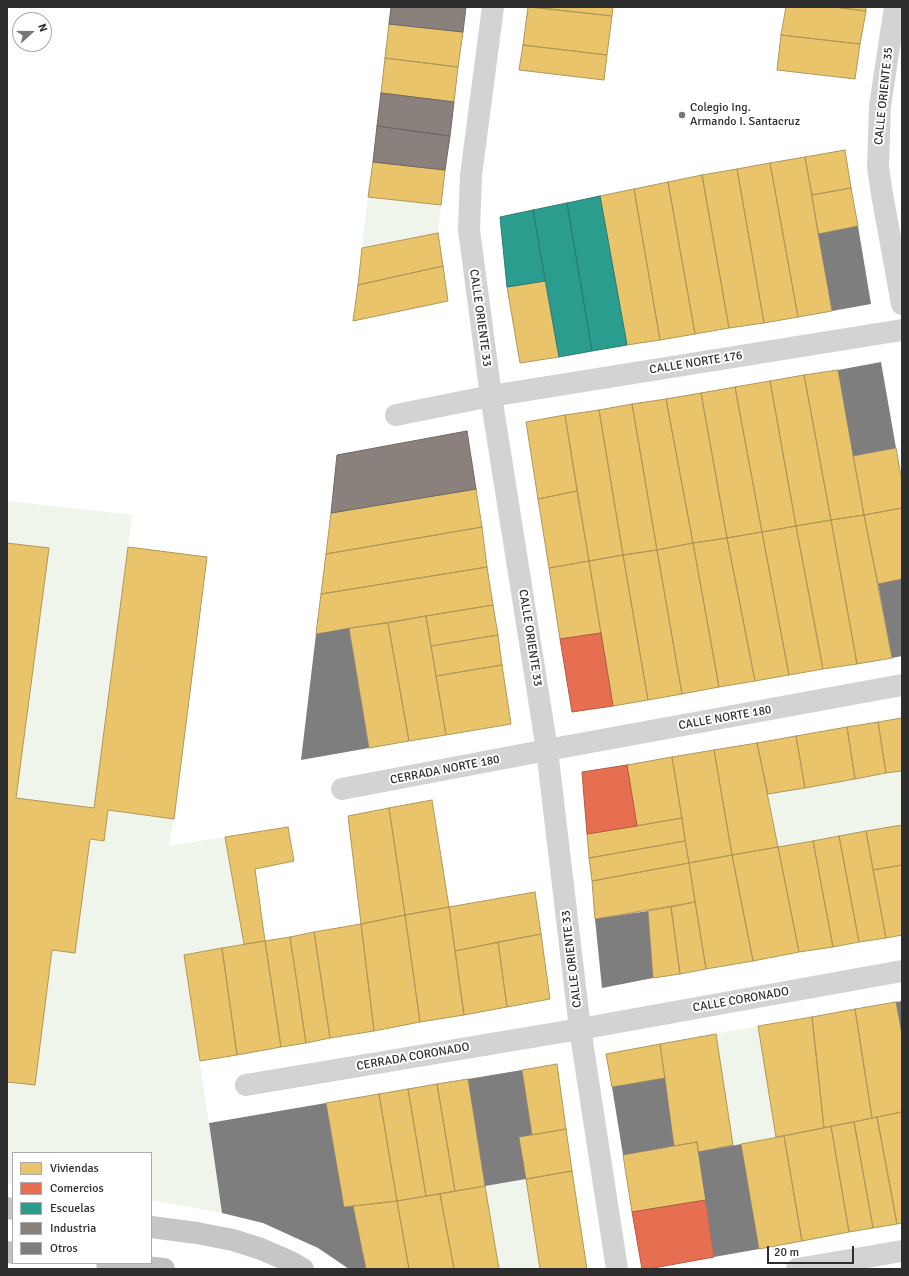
<!DOCTYPE html>
<style>
body{margin:0}
#map{position:relative;width:909px;height:1276px;overflow:hidden;background:#fff;font-family:Signika,sans-serif}
canvas{display:block}
.frame{position:absolute;inset:0;border:8px solid #2e2e2e;pointer-events:none}
.legend{position:absolute;left:12px;top:1152px;width:140px;height:112px;box-sizing:border-box;background:#fff;border:1px solid #ababab;margin:0;padding:5px 7px;list-style:none;font-size:12px;color:#2e2e2e}
.legend li{display:flex;align-items:center;gap:8px;height:20px}
.legend b{width:20px;border:1px solid #ababab}
.north{position:absolute;left:12px;top:12px;width:40px;height:40px;box-sizing:border-box;background:#fff;border:1px solid #ababab;border-radius:50%;rotate:69deg;font-size:11px;font-weight:700;line-height:16px;text-align:center;color:#2e2e2e}
.north::after{content:'';display:block;margin:auto;width:14px;height:18px;background:#777;clip-path:polygon(50% 0,100% 100%,50% 72%,0 100%)}
.scale{position:absolute;left:767px;top:1246px;width:87px;height:18px;box-sizing:border-box;border:2px solid #2e2e2e;border-top:0;padding-left:5px;font-size:12px;line-height:14px;white-space:nowrap;color:#2e2e2e;-webkit-text-stroke:3px #fff;paint-order:stroke}
</style>
<div id="map">
<canvas width="909" height="1276"></canvas>
<div class="frame"></div>
<ul class="legend">
<li><b style="height:11px;background:#e9c46a"></b>Viviendas</li>
<li><b style="height:11px;background:#e76f51"></b>Comercios</li>
<li><b style="height:11px;background:#2a9d8f"></b>Escuelas</li>
<li><b style="height:11px;background:#8a817c"></b>Industria</li>
<li><b style="height:11px;background:#7e7e7e"></b>Otros</li>
</ul>
<div class="north">N</div>
<div class="scale">20 m</div>
</div>
<script>
const g = document.querySelector('canvas').getContext('2d');
g.lineJoin = 'round';
function fill(path, color) { g.fillStyle = color; g.fill(path, 'evenodd'); }
const toPath = rows => new Path2D(rows.map(r => 'M' + r).join(''));
function trace(path, color, width, dash) { g.strokeStyle = color; g.lineWidth = width; g.lineCap = dash ? 'butt' : 'round'; g.setLineDash(dash || []); g.stroke(path); }
function write(font, color, halo, rows, align = 'center') {
  g.font = font + ' Signika,sans-serif'; g.lineWidth = 4; g.setLineDash([]); g.textBaseline = 'middle'; g.strokeStyle = halo; g.fillStyle = color; for (const [text, x, y, turn = 0] of rows) {
    g.save(); g.translate(x, y); g.rotate((+turn || 0) * Math.PI / 180); g.textAlign = isNaN(turn) ? turn : align; if (halo) g.strokeText(text, 0, 0); g.fillText(text, 0, 0); g.restore();
  }
}
const green = toPath([
 [368,197,441,205,438,233,362,248],
 [7,501,132,515,94,808,174,819,168,846,225,837,244,944,184,955,222,1213,151,1200,151,1153,13,1153,13,1184,7,1183],
 [902,771,902,825,778,847,768,794],
 [758,1026,776,1137,733,1145,716,1034],
 [526,1179,540,1269,499,1269,485,1186]
]);
const homes = toPath([
 [528,7,612,16,607,55,523,45,528,7],
 [533,7,613,7,612,16,533,7],
 [786,7,834,7,866,11,860,44,781,35,786,7],
 [834,7,866,7,866,11,834,7],
 [389,24,463,32,458,67,385,58,389,24],
 [781,35,860,44,855,79,777,70,781,35],
 [523,45,607,55,604,80,519,70,523,45],
 [385,58,458,67,454,102,381,93,385,58],
 [845,150,851,188,812,195,805,157,845,150],
 [805,157,832,311,798,317,770,163,805,157],
 [373,162,445,170,441,205,368,197,373,162],
 [770,163,798,317,764,323,737,169,770,163],
 [737,169,764,323,729,328,702,175,737,169],
 [702,175,729,328,695,334,668,182,702,175],
 [668,182,695,334,660,340,634,189,668,182],
 [851,188,858,226,818,234,812,195,851,188],
 [634,189,660,340,627,345,600,196,634,189],
 [438,233,443,266,358,285,362,248,438,233],
 [443,266,448,301,353,321,358,285,443,266],
 [545,281,559,357,520,363,507,287,545,281],
 [838,370,864,515,831,520,804,375,838,370],
 [804,375,831,520,796,526,770,381,804,375],
 [770,381,796,526,762,532,735,387,770,381],
 [735,387,762,532,727,538,701,393,735,387],
 [701,393,727,538,693,543,666,399,701,393],
 [666,399,693,543,657,550,632,404,666,399],
 [632,404,657,550,623,555,599,410,632,404],
 [599,410,623,555,589,561,565,415,599,410],
 [565,415,577,491,538,499,526,422,565,415],
 [896,448,902,481,902,508,864,515,853,456,896,448],
 [476,489,482,527,326,554,331,513,476,489],
 [577,491,589,561,549,568,538,499,577,491],
 [902,508,902,579,878,584,864,515,902,508],
 [864,515,892,658,857,664,831,520,864,515],
 [831,520,857,664,823,669,796,526,831,520],
 [796,526,823,669,789,675,762,532,796,526],
 [482,527,487,567,321,594,326,554,482,527],
 [762,532,789,675,755,681,727,538,762,532],
 [727,538,755,681,719,687,693,543,727,538],
 [7,543,49,548,16,798,94,808,128,547,207,557,174,819,108,810,104,841,90,839,75,953,52,950,35,1085,7,1082,7,543],
 [693,543,719,687,682,694,657,550,693,543],
 [657,550,682,694,648,700,623,555,657,550],
 [623,555,648,700,613,706,589,561,623,555],
 [589,561,601,633,560,639,549,568,589,561],
 [487,567,493,605,316,634,321,594,487,567],
 [493,605,498,635,431,646,426,616,493,605],
 [426,616,446,735,409,741,388,623,426,616],
 [388,623,409,741,369,748,349,628,388,623],
 [498,635,502,665,436,676,431,646,498,635],
 [502,665,511,724,446,735,436,676,502,665],
 [902,718,902,771,886,773,878,722,902,718],
 [878,722,886,773,855,779,847,727,878,722],
 [847,727,855,779,805,788,796,736,847,727],
 [796,736,805,788,768,794,757,743,796,736],
 [757,743,778,847,732,855,714,750,757,743],
 [714,750,732,855,689,863,672,757,714,750],
 [672,757,682,818,637,826,627,765,672,757],
 [432,800,449,907,405,915,389,808,432,800],
 [389,808,405,915,361,924,348,816,389,808],
 [682,818,685,841,589,858,587,834,682,818],
 [902,825,902,865,873,870,866,831,902,825],
 [288,827,294,861,255,869,265,941,244,944,225,837,288,827],
 [866,831,886,938,859,942,839,836,866,831],
 [839,836,859,942,833,947,813,841,839,836],
 [685,841,689,863,592,881,589,858,685,841],
 [813,841,833,947,799,952,778,847,813,841],
 [778,847,799,952,753,961,732,855,778,847],
 [732,855,753,961,706,969,689,863,732,855],
 [689,863,695,902,595,919,592,881,689,863],
 [902,865,902,935,886,938,873,870,902,865],
 [535,892,541,934,455,951,449,907,535,892],
 [695,902,706,969,680,974,671,907,695,902],
 [449,907,464,1015,420,1022,405,915,449,907],
 [671,907,680,974,653,978,648,911,671,907],
 [405,915,420,1022,374,1031,361,924,405,915],
 [361,924,374,1031,330,1038,314,932,361,924],
 [314,932,330,1038,306,1043,290,937,314,932],
 [541,934,550,999,507,1007,498,942,541,934],
 [290,937,306,1043,281,1047,265,941,290,937],
 [265,941,281,1047,237,1055,222,948,265,941],
 [498,942,507,1007,464,1015,455,951,498,942],
 [222,948,237,1055,200,1061,184,955,222,948],
 [896,1002,902,1034,902,1112,872,1118,855,1009,896,1002],
 [855,1009,872,1118,824,1128,812,1017,855,1009],
 [812,1017,824,1128,776,1137,758,1026,812,1017],
 [716,1034,733,1145,698,1152,697,1142,674,1146,660,1044,716,1034],
 [660,1044,665,1078,612,1087,606,1054,660,1044],
 [557,1064,566,1129,532,1135,522,1070,557,1064],
 [468,1079,485,1186,455,1191,437,1084,468,1079],
 [437,1084,455,1191,426,1196,408,1089,437,1084],
 [408,1089,426,1196,397,1201,379,1094,408,1089],
 [379,1094,397,1201,344,1207,326,1103,379,1094],
 [902,1112,902,1223,897,1224,877,1117,902,1112],
 [877,1117,897,1224,873,1228,854,1122,877,1117],
 [854,1122,873,1228,849,1232,831,1126,854,1122],
 [831,1126,849,1232,802,1241,784,1136,831,1126],
 [566,1129,572,1171,526,1179,519,1137,566,1129],
 [784,1136,802,1241,759,1249,741,1144,784,1136],
 [697,1142,706,1200,632,1212,623,1155,697,1142],
 [572,1171,587,1269,540,1269,526,1179,572,1171],
 [485,1186,499,1269,454,1269,440,1194,485,1186],
 [440,1194,454,1269,409,1269,397,1201,440,1194],
 [397,1201,409,1269,366,1269,353,1206,397,1201]
]);
const shops = toPath([
 [601,633,613,706,572,712,560,639,601,633],
 [627,765,637,826,587,834,582,772,627,765],
 [706,1200,714,1257,648,1269,642,1269,632,1212,706,1200]
]);
const schools = toPath([
 [600,196,627,345,592,351,567,203,600,196],
 [567,203,592,351,559,357,533,210,567,203],
 [533,210,545,281,507,287,500,217,533,210]
]);
const industry = toPath([
 [391,7,466,7,463,32,389,24,391,7],
 [381,93,454,102,450,136,377,126,381,93],
 [377,126,450,136,445,170,373,162,377,126],
 [467,431,476,489,331,513,337,455,467,431]
]);
const building = toPath([
 [858,226,871,304,832,311,818,234],
 [881,362,896,448,853,456,838,370],
 [902,579,902,656,892,658,878,584],
 [349,628,369,748,301,760,316,634],
 [648,911,653,978,602,988,595,919],
 [902,1001,902,1030,901,1030,896,1002],
 [522,1070,532,1135,519,1137,526,1179,485,1186,468,1079],
 [665,1078,674,1146,623,1155,612,1087],
 [326,1103,344,1207,353,1206,366,1269,349,1269,318,1248,263,1223,222,1213,209,1123],
 [741,1144,759,1249,714,1257,698,1152]
]);
const minor = toPath([
 [493,7,471,175,469,230,491,396,547,750,580,1029,617,1269],
 [895,7,880,106,878,167,882,194,902,304],
 [396,415,491,396,902,330],
 [342,789,547,750,902,685],
 [246,1085,580,1029,902,971],
 [797,1269,902,1251]
]);
const major = toPath([
 [7,1208,13,1209],
 [151,1227,197,1233,233,1240,261,1249,289,1261,303,1269]
]);
const highway = toPath([
 [7,1252,13,1253],
 [107,1263,164,1269]
]);
const markers = [
 [682,115,4,"#777"]
];
const streetNames = [
 ["CALLE ORIENTE 35",884,96,-84],
 ["CALLE ORIENTE 33",480,318,82],
 ["CALLE NORTE 176",696,363,-9],
 ["CALLE ORIENTE 33",530,638,81],
 ["CALLE NORTE 180",725,718,-10],
 ["CERRADA NORTE 180",445,770,-11],
 ["CALLE ORIENTE 33",572,959,-97],
 ["CALLE CORONADO",741,1000,-10],
 ["CERRADA CORONADO",413,1057,-10]
];
const poiNames = [
 ["Colegio Ing.",690,108],
 ["Armando I. Santacruz",690,122]
];
fill(green, '#f0f5eb');
fill(homes, '#e9c46a');
trace(homes, '#b19758', 1);
fill(shops, '#e76f51');
trace(shops, '#b05c46', 1);
fill(schools, '#2a9d8f');
trace(schools, '#2b7c72', 1);
fill(industry, '#8a817c');
trace(industry, '#6e6865', 1);
fill(building, '#7e7e7e');
trace(minor, '#d3d3d3', 22);
trace(major, '#c6c6c6', 22);
trace(highway, '#c0c0c0', 22);
for (const [x, y, r, color] of markers) { const dot = new Path2D(); dot.arc(x, y, r, 0, 2 * Math.PI); g.fillStyle = color; g.fill(dot); trace(dot, '#fff', 1.5); }
write('12px', '#2e2e2e', '#fff', streetNames);
write('12px', '#2e2e2e', '#fff', poiNames, 'left');
</script>
